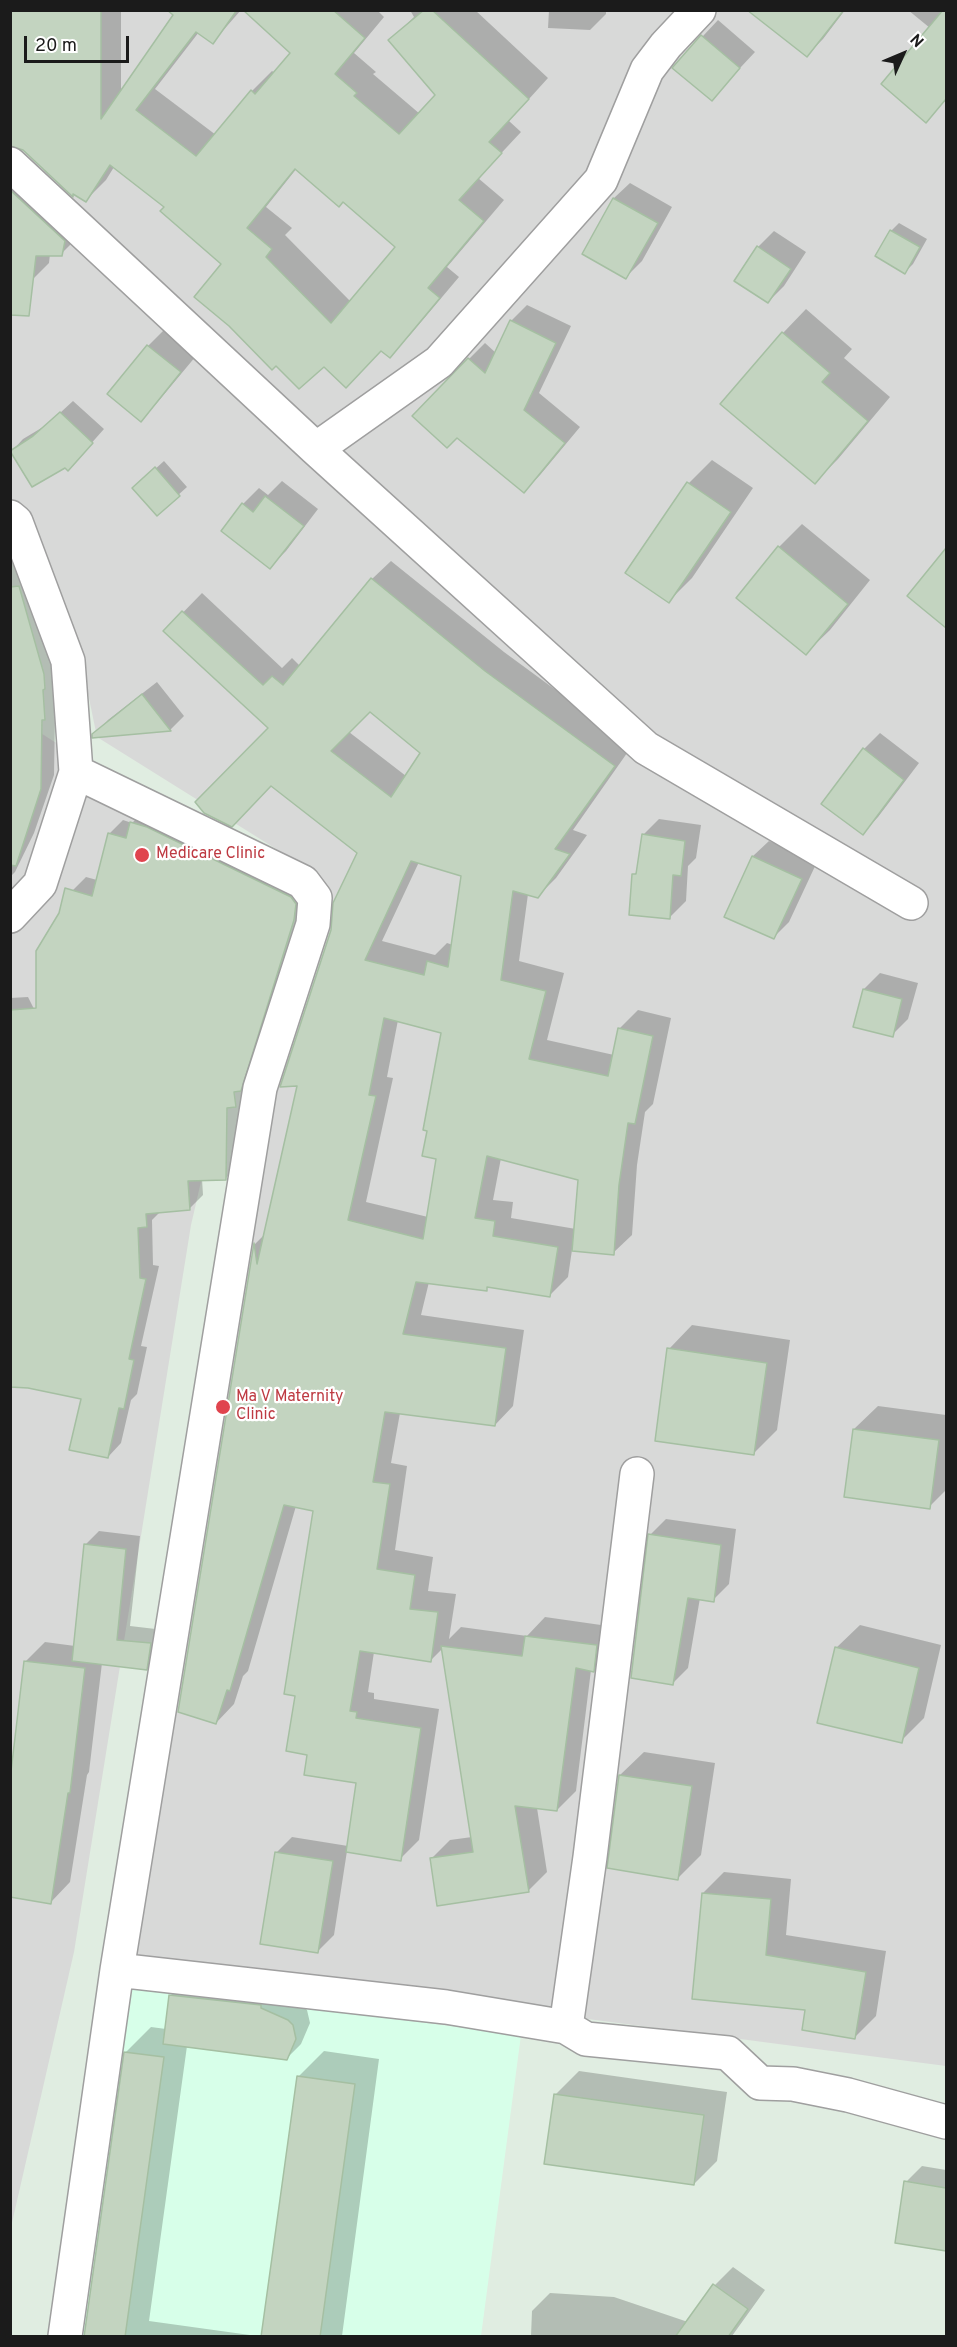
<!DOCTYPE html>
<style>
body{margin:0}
#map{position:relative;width:957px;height:2347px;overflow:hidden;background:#e0ede1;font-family:Overpass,sans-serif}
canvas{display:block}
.frame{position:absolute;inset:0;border:12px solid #1b1b1b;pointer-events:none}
.north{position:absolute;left:873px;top:24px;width:60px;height:60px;-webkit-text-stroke:4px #fff;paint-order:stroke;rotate:46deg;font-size:16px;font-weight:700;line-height:24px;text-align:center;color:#1b1b1b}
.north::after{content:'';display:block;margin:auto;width:21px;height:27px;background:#1b1b1b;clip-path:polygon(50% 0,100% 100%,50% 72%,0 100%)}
.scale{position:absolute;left:24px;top:36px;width:105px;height:27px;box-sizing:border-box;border:3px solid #1b1b1b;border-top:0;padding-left:8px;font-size:18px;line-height:21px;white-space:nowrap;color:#1b1b1b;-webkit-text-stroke:4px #fff;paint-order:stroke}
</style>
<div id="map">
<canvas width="957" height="2347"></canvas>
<div class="frame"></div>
<div class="north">N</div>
<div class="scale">20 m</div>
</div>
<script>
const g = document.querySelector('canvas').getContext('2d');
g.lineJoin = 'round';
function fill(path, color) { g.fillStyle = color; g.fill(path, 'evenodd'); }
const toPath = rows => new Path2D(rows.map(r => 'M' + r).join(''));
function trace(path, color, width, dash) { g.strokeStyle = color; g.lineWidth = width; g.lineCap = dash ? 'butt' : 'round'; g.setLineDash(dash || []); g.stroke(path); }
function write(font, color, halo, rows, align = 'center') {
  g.font = font + ' Overpass,sans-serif'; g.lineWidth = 4.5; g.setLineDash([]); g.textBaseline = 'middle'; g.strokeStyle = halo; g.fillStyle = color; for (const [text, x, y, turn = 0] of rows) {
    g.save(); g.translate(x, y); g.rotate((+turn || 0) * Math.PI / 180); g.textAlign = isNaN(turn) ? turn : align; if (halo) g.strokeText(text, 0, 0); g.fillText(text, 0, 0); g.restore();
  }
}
const residential = toPath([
 [11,11,946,11,946,2066,123,1958,230,1233,315,911,297,862,97,737,79,650,11,501],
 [11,629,22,721,264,876,270,885,191,1225,74,1952,11,2227]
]);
const education = toPath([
 [110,1983,521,2035,481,2336,61,2336]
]);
const shadow = toPath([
 [10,10,121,10,121,93,178,10,241,10,213,42,199,32,155,89,216,135,252,91,272,71,275,73,292,53,260,10,377,10,384,17,354,53,376,72,373,74,420,114,437,95,391,40,414,17,410,10,475,10,548,78,509,121,521,132,478,178,504,200,447,267,459,277,410,335,390,356,382,349,324,365,166,206,114,167,106,180,86,200,75,193,73,195],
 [297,168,343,201,397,247,351,302,285,235,292,228,266,207],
 [549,10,606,10,606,14,590,30,548,28],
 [778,10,845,10,823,39,807,55],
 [908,10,946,10,946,100,926,121,930,28],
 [718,20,755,52,711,99,674,67],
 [10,158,77,238,61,254,50,254,49,263,33,279,10,280],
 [630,183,672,207,642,261,626,277,584,254,614,198],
 [899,223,927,239,913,264,905,272,878,256,891,231],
 [774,231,806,252,784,286,768,302,758,247],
 [527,305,571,326,539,393,580,427,540,475,524,491,469,359,485,343,496,353,511,321],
 [806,309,852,349,844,358,890,397,838,459,815,482,722,404,783,333],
 [164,330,196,356,156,404,140,420,109,394,148,346],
 [73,401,104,429,80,456,11,452,23,439,48,424],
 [712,460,753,488,692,578,669,601,627,573,689,483],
 [164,461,187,487,157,514,142,481],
 [282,481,318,509,286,551,270,567,243,504,259,488,268,495],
 [802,524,870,580,830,630,806,653,738,598,779,547],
 [10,540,56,661,54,775,34,833,15,872,10,877],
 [946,550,946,626,909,596],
 [391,561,504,652,632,746,573,830,587,835,556,878,537,897,528,894,519,961,564,973,547,1040,614,1055,619,1029,638,1010,671,1018,653,1104,645,1112,637,1165,632,1235,613,1253,572,1250,568,1277,550,1295,489,1286,486,1289,429,1282,421,1315,524,1330,513,1406,495,1425,400,1413,391,1463,407,1466,395,1550,433,1557,428,1591,456,1594,449,1639,461,1627,527,1636,545,1617,615,1627,612,1651,593,1670,591,1670,576,1791,557,1810,537,1808,547,1872,528,1891,431,1859,450,1840,472,1837,443,1648,430,1661,374,1652,368,1692,374,1693,374,1699,439,1709,419,1840,400,1859,347,1851,334,1935,318,1951,276,1853,292,1837,348,1846,358,1782,308,1754,297,1695,315,1510,296,1506,248,1671,243,1676,234,1704,216,1723,179,1711,255,1244,265,1234,359,852,270,728,165,631,202,593,282,668,292,658,300,666,372,579],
 [370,710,422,753,406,776,349,732],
 [419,862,463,875,453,945,447,943,435,955,382,941],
 [398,1020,443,1031,438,1158,428,1217,366,1202,393,1078,387,1077],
 [501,1158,579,1179,576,1229,511,1218,513,1202,493,1200],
 [157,682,184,716,170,730,94,736,108,720],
 [880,733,919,763,878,817,863,833,864,749],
 [145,810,309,890,248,1092,240,1101,239,1165,225,1179,202,1179,203,1195,189,1209,160,1212,152,1220,153,1265,159,1266,141,1346,147,1347,137,1394,131,1400,121,1443,108,1457,82,1398,28,1386,10,1385,10,998,28,997,37,1015,72,891,86,877,97,880,109,834,123,820,132,823],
 [659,819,701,825,696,858,688,866,686,901,670,917,634,875,638,870,643,835],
 [769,841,817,862,789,922,773,938,726,916,753,856],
 [880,973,918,983,908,1019,892,1035,864,989],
 [692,1325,790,1340,777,1430,754,1453,669,1349],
 [878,1406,946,1415,946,1490,929,1507,854,1429],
 [666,1519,736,1529,729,1584,713,1600,700,1598,688,1668,672,1684,650,1535],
 [99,1531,140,1536,130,1626,164,1630,160,1655,146,1669,102,1663,89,1772,87,1775,70,1882,51,1902,25,1662,45,1642,75,1646,85,1545],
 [860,1625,941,1645,924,1718,901,1741,836,1648],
 [644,1752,715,1763,701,1855,678,1878,620,1775],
 [724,1872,791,1879,786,1935,886,1951,876,2016,855,2037,807,2009,703,1893],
 [185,1981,303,2006,307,2010,310,2023,301,2044,286,2059,187,2046,149,2321,257,2336,85,2336,126,2052,151,2027,166,2029,171,1995],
 [324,2051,379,2059,342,2336,262,2336,298,2077],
 [579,2071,727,2092,717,2161,694,2184,556,2094],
 [922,2166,946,2170,946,2249,897,2242,906,2182],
 [733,2267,765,2290,732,2336,531,2336,532,2311,550,2293,614,2297,688,2322,715,2285]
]);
const building = toPath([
 [10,10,101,10,101,119,173,15,167,10,237,10,213,44,196,32,136,110,196,156,251,90,255,94,290,53,243,10,333,10,365,38,335,74,357,93,354,96,399,134,435,95,388,40,424,10,432,10,529,99,489,142,502,153,459,200,484,221,428,288,440,298,390,358,381,351,346,388,324,367,299,389,276,366,272,370,229,326,194,297,221,264,160,211,164,207,110,165,86,202,73,194,73,197,23,150,10,146,10,10],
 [295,169,339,207,343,202,395,247,331,323,266,257,272,249,247,228,295,169],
 [747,10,844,10,807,57,747,10],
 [943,10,946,10,946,99,926,123,881,84,943,10],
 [701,35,740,68,712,101,672,68,701,35],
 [10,190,65,241,62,256,36,256,29,316,10,315,10,190],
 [613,198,658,223,626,279,582,254,613,198],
 [890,230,920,247,905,274,875,256,890,230],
 [757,246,791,269,768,303,734,281,757,246],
 [510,320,556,343,524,410,565,443,524,493,457,438,447,448,412,416,468,358,485,373,510,320],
 [782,332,830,373,822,382,868,421,815,484,720,404,782,332],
 [147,345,181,372,141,422,107,394,147,345],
 [60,412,93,443,68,471,65,468,32,487,10,451,33,436,60,412],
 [155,467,180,496,157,516,132,488,155,467],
 [687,482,731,512,669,603,625,573,687,482],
 [265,496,304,526,270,569,221,531,242,503,253,512,265,496],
 [778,546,848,604,806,655,736,598,778,546],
 [946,548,946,628,907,596,946,548],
 [371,578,485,671,615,766,555,849,570,854,538,898,513,891,501,980,546,991,529,1059,608,1076,618,1028,653,1036,635,1124,628,1123,619,1185,614,1255,572,1251,578,1180,487,1156,475,1218,495,1221,493,1236,558,1247,550,1297,487,1287,487,1291,416,1282,403,1334,506,1348,495,1426,385,1412,373,1482,390,1484,377,1569,415,1575,410,1609,438,1612,431,1662,360,1651,350,1711,357,1712,356,1718,421,1728,401,1861,346,1852,356,1783,304,1775,307,1755,286,1751,295,1696,284,1694,313,1511,284,1505,230,1691,227,1690,216,1724,178,1712,254,1243,257,1264,297,1086,280,1087,331,930,333,903,357,853,271,786,232,827,204,813,195,802,268,728,163,631,182,611,263,685,272,676,283,685,371,578],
 [370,712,420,753,391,797,331,751,370,712],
 [411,861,461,876,448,967,427,961,424,975,365,960,411,861],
 [384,1018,441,1033,423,1130,427,1131,422,1156,436,1159,423,1239,348,1220,376,1096,369,1095,384,1018],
 [19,586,44,674,45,689,43,690,45,720,42,720,41,789,16,866,10,865,10,587,19,586],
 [142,694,171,731,92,738,92,734,142,694],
 [863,748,904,780,863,835,821,804,863,748],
 [130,822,147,827,291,897,296,904,294,920,241,1091,234,1092,236,1107,227,1108,226,1180,188,1181,190,1210,146,1214,147,1227,138,1228,140,1278,146,1279,129,1359,134,1360,124,1409,119,1408,108,1458,69,1450,81,1399,28,1388,10,1387,10,1010,36,1008,36,951,59,913,65,888,92,896,108,833,126,838,130,822],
 [642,834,685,841,681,876,673,875,670,919,629,915,632,874,636,874,642,834],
 [752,856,802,879,774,939,724,917,752,856],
 [863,989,902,999,893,1037,853,1027,863,989],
 [667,1348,767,1363,754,1455,655,1441,667,1348],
 [853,1429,939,1440,930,1509,844,1497,853,1429],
 [648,1534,721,1545,714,1602,688,1598,673,1685,631,1678,648,1534],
 [84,1544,126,1549,117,1640,151,1643,147,1670,72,1661,84,1544],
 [525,1636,597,1645,594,1672,576,1668,557,1811,515,1806,529,1892,437,1906,430,1858,473,1852,441,1646,522,1656,525,1636],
 [835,1647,919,1668,902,1743,817,1723,835,1647],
 [24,1661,85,1668,70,1793,68,1793,51,1904,10,1897,10,1780,24,1661],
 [619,1775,692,1786,678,1880,607,1868,619,1775],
 [275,1852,333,1861,318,1953,260,1944,275,1852],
 [702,1893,771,1899,766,1955,866,1972,855,2039,802,2030,805,2010,692,1999,702,1893],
 [169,1995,261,2005,261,2008,288,2020,293,2025,296,2039,287,2060,163,2044,169,1995],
 [124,2052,164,2057,125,2337,84,2337,124,2052],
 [297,2076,355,2084,320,2337,261,2337,297,2076],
 [554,2094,704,2115,694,2185,544,2164,554,2094],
 [904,2181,946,2188,946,2251,895,2243,904,2181],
 [713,2284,748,2309,728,2337,675,2337,713,2284]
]);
const minor = toPath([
 [10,164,316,449,646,748,911,903],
 [316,449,439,362,601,180,647,70,666,45,699,10],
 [10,517,16,522,68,661,76,772,40,884,10,916],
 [117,1970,446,2007,566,2027,586,2039,728,2053,760,2083,793,2084,848,2095,946,2122],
 [566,2027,590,1857,637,1474],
 [65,2336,117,1970,260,1088,313,924,315,898,303,882,76,772]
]);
const markers = [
 [142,855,8,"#e0444e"],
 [223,1407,8,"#e0444e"]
];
const healthNames = [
 ["Medicare Clinic",156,855],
 ["Ma V Maternity",236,1398],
 ["Clinic",236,1416]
];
fill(residential, '#d8d9d8');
fill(education, '#d7ffe9');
fill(shadow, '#0003');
fill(building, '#c3d4c0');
trace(building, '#a5bfa2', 1.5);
trace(minor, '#9f9f9f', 36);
trace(minor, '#fff', 33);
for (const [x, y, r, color] of markers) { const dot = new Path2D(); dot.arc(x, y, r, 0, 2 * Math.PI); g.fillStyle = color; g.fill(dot); trace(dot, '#fff', 2); }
write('16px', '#be3a42', '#fff', healthNames, 'left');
</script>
